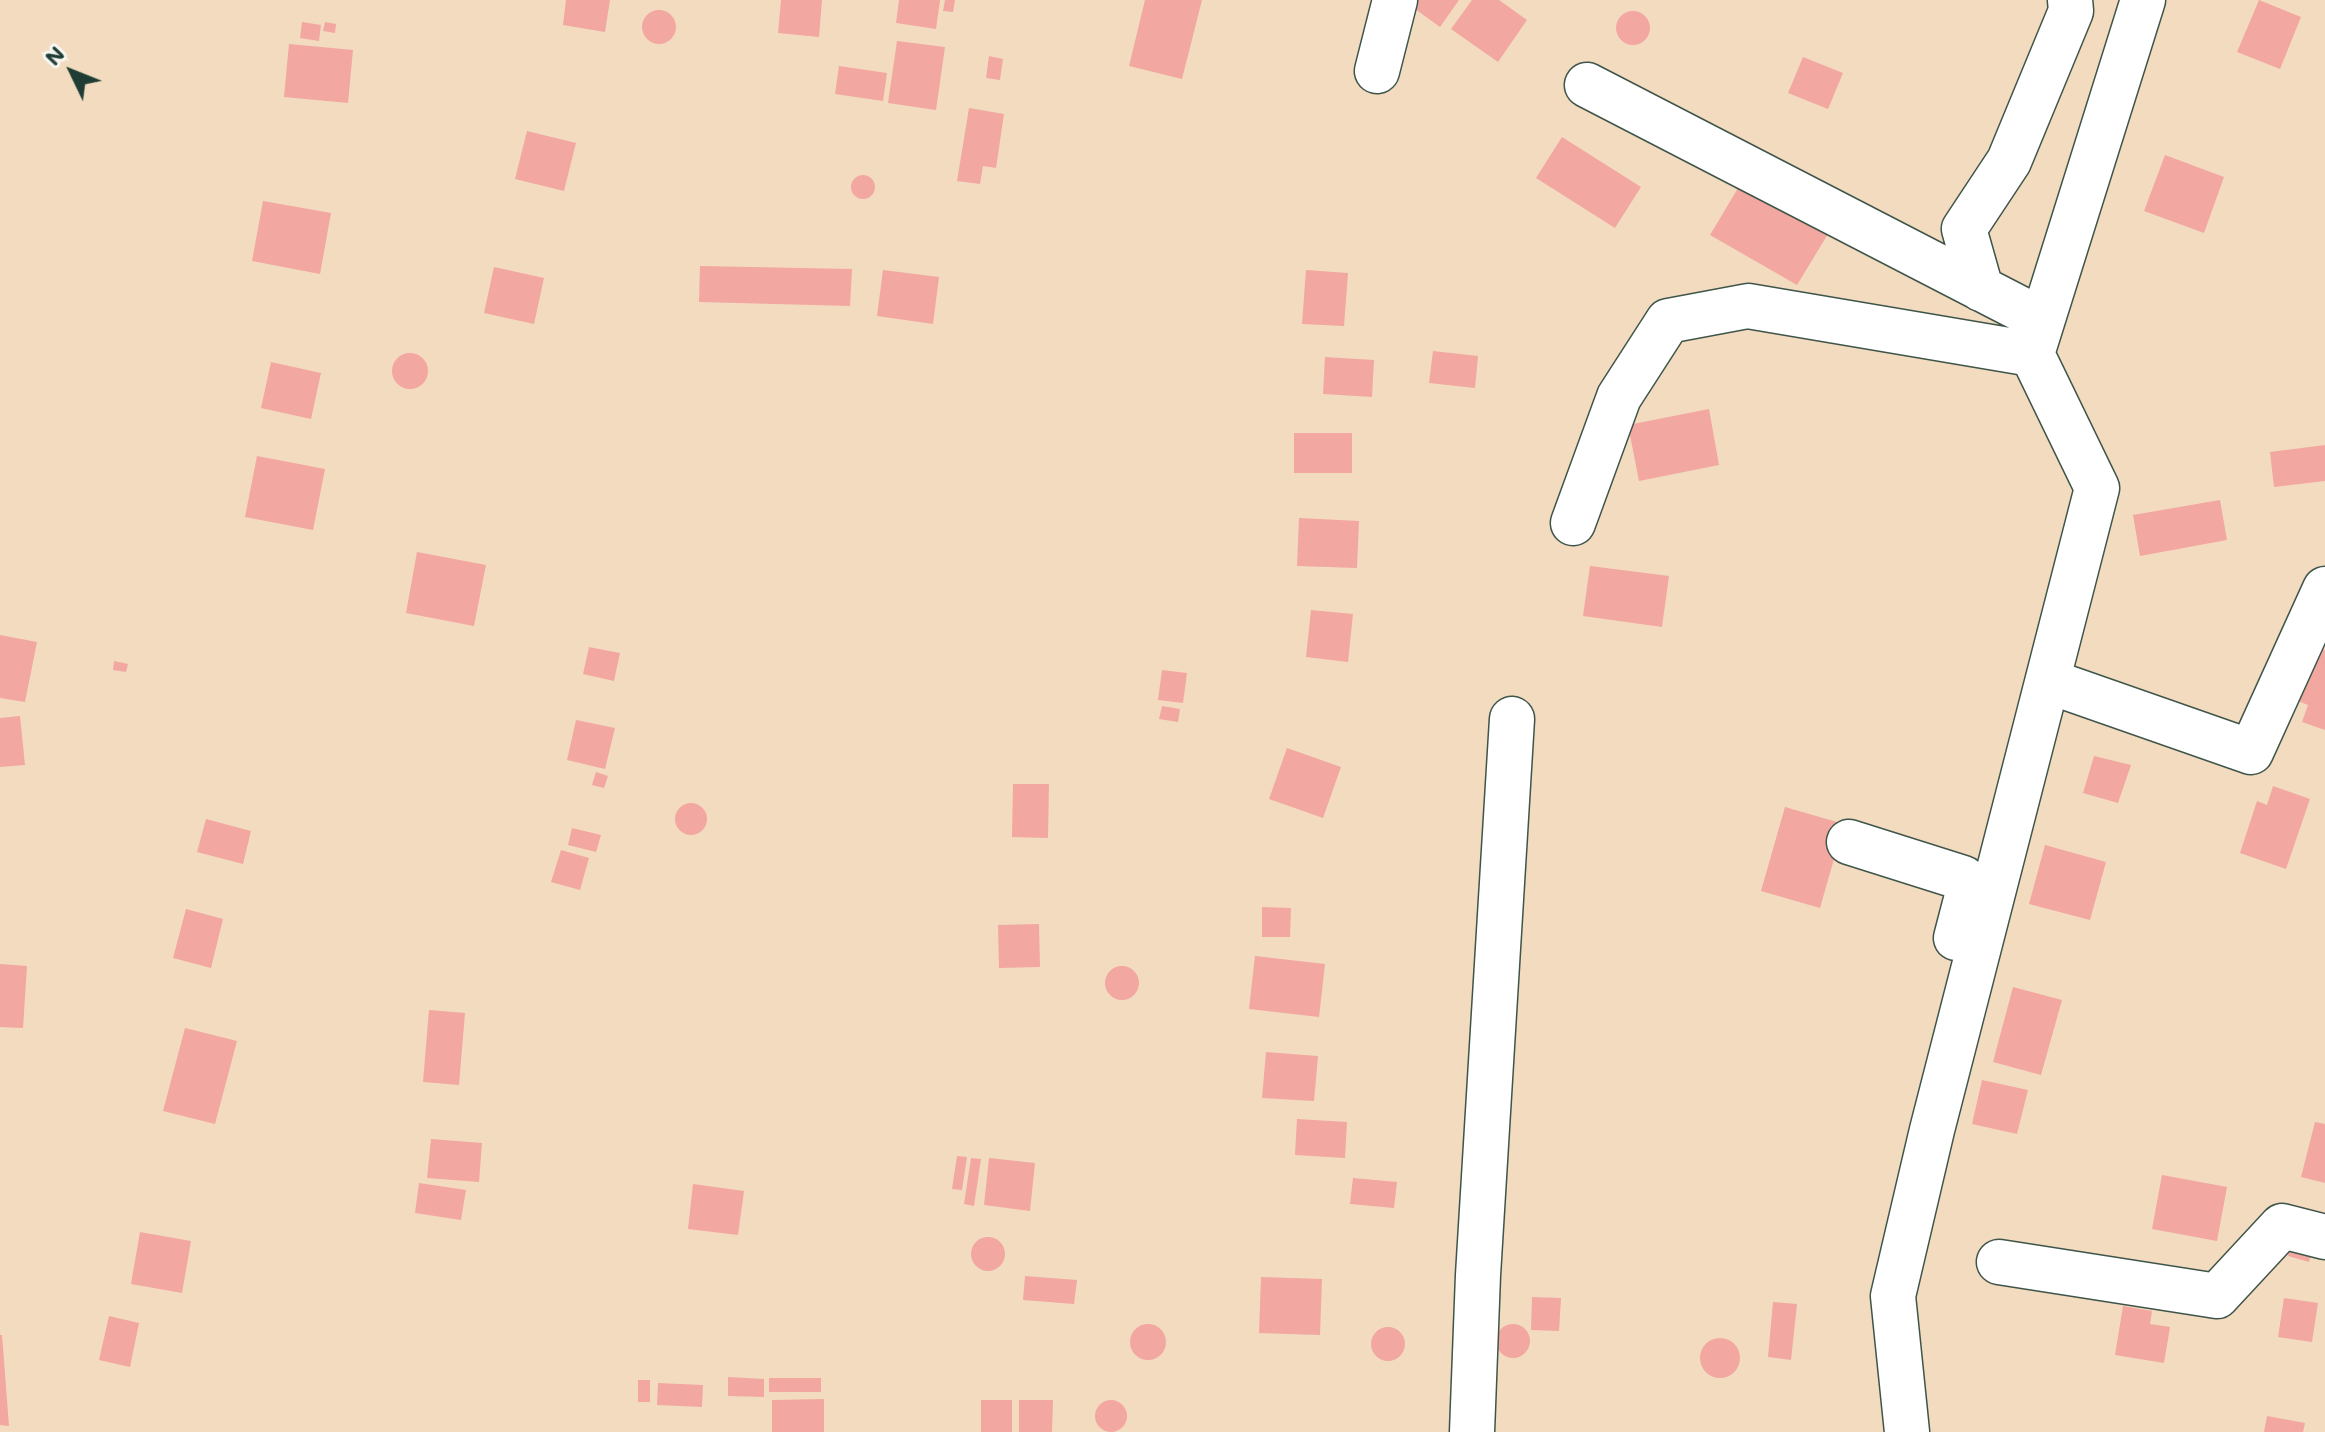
<!DOCTYPE html>
<style>
body{margin:0}
#map{position:relative;width:2325px;height:1432px;overflow:hidden;background:#f3dbc0;font-family:Mali,sans-serif}
canvas{display:block}
.north{position:absolute;left:32px;top:32px;width:80px;height:80px;-webkit-text-stroke:6px #f6f6f2;paint-order:stroke;rotate:313deg;font-size:22px;font-weight:700;line-height:32px;text-align:center;color:#1f3d34}
.north::after{content:'';display:block;margin:auto;width:28px;height:36px;background:#1f3d34;clip-path:polygon(50% 0,100% 100%,50% 72%,0 100%)}
</style>
<div id="map">
<canvas width="2325" height="1432"></canvas>
<div class="north">N</div>
</div>
<script>
const g = document.querySelector('canvas').getContext('2d');
g.lineJoin = 'round';
function fill(path, color) { g.fillStyle = color; g.fill(path, 'evenodd'); }
const toPath = rows => new Path2D(rows.map(r => 'M' + r).join(''));
function trace(path, color, width, dash) { g.strokeStyle = color; g.lineWidth = width; g.lineCap = dash ? 'butt' : 'round'; g.setLineDash(dash || []); g.stroke(path); }
const building = toPath([
 [566,0,610,0,605,32,563,25],
 [781,0,822,0,819,37,778,33],
 [899,0,940,0,936,29,896,23],
 [945,0,955,0,953,12,943,11],
 [1145,0,1202,0,1182,79,1129,66],
 [1415,0,1459,0,1440,27,1411,6],
 [1472,0,1499,0,1527,20,1498,62,1451,29],
 [2259,0,2301,17,2280,69,2237,52],
 '642 27a17 17 0 1 1 34 0a17 17 0 1 1-34 0Z',
 '1616 28a17 17 0 1 1 34 0a17 17 0 1 1-34 0Z',
 [302,22,321,25,319,41,300,38],
 [325,22,336,24,335,33,323,31],
 [897,41,945,47,936,110,888,103],
 [289,44,353,50,348,103,284,97],
 [989,56,1003,59,1000,80,986,78],
 [1803,57,1843,73,1828,109,1788,93],
 [839,66,887,73,883,101,835,94],
 [969,108,1004,114,996,168,983,166,980,184,957,181],
 [527,131,576,143,564,191,515,179],
 [1562,137,1641,187,1615,228,1536,178],
 [2165,155,2224,177,2204,233,2144,211],
 '851 187a12 12 0 1 1 24 0a12 12 0 1 1-24 0Z',
 [1741,183,1828,234,1797,285,1710,235],
 [263,201,331,213,320,274,252,261],
 [700,266,852,269,850,306,699,302],
 [494,267,544,278,534,324,484,313],
 [883,270,939,277,933,324,877,316],
 [1306,270,1348,273,1344,326,1302,324],
 [1433,351,1478,356,1475,388,1429,383],
 '392 371a18 18 0 1 1 36 0a18 18 0 1 1-36 0Z',
 [1325,357,1374,360,1372,397,1323,394],
 [271,362,321,373,311,419,261,408],
 [1709,409,1719,465,1639,481,1628,425],
 [1294,433,1352,433,1352,473,1294,473],
 [2325,445,2325,481,2274,487,2270,452],
 [257,456,325,469,313,530,245,517],
 [2220,500,2227,540,2140,556,2133,515],
 [1299,518,1359,521,1357,568,1297,566],
 [417,552,486,565,474,626,406,613],
 [1590,566,1669,576,1662,627,1583,616],
 [1311,610,1353,614,1348,662,1306,657],
 [0,635,37,642,25,702,0,698],
 [589,647,620,653,614,681,583,674],
 [2317,647,2325,650,2325,730,2302,722,2308,705,2298,701],
 [114,661,128,664,126,672,113,670],
 [1162,670,1187,673,1183,703,1158,700],
 [1162,706,1180,709,1178,722,1159,719],
 [20,716,25,765,0,767,0,718],
 [576,720,615,728,605,769,567,760],
 [1287,748,1341,767,1323,818,1269,799],
 [2094,756,2131,765,2118,803,2083,793],
 [596,772,608,776,604,788,592,785],
 [1013,784,1049,784,1048,838,1012,837],
 [2273,786,2310,799,2286,869,2240,853,2257,801,2267,805],
 '675 819a16 16 0 1 1 32 0a16 16 0 1 1-32 0Z',
 [1785,807,1844,824,1820,908,1761,891],
 [206,819,251,831,243,864,197,852],
 [572,828,601,835,596,852,568,845],
 [2045,845,2106,862,2090,920,2029,904],
 [561,850,589,858,580,890,551,882],
 [1262,907,1291,908,1290,937,1262,937],
 [186,909,223,919,211,968,173,958],
 [1039,924,1040,967,999,968,998,925],
 [1255,956,1325,964,1319,1017,1249,1009],
 [0,964,27,966,23,1028,0,1027],
 '1105 983a17 17 0 1 1 34 0a17 17 0 1 1-34 0Z',
 [2013,987,2062,1000,2041,1075,1993,1062],
 [429,1010,465,1013,459,1085,423,1082],
 [185,1028,237,1041,215,1124,163,1111],
 [1266,1052,1318,1056,1314,1101,1262,1098],
 [1982,1080,2028,1090,2017,1134,1972,1124],
 [1297,1119,1347,1122,1345,1158,1295,1155],
 [2315,1122,2325,1124,2325,1183,2301,1177],
 [431,1139,482,1143,479,1182,427,1178],
 [957,1156,967,1157,962,1190,952,1189],
 [971,1158,981,1159,974,1206,964,1204],
 [989,1158,1035,1163,1030,1211,984,1205],
 [2162,1175,2227,1187,2217,1241,2152,1229],
 [1353,1178,1397,1182,1394,1208,1350,1204],
 [419,1183,466,1190,461,1220,415,1213],
 [693,1184,744,1191,738,1235,688,1229],
 [140,1232,191,1241,182,1293,131,1284],
 '971 1254a17 17 0 1 1 34 0a17 17 0 1 1-34 0Z',
 [2293,1240,2313,1246,2309,1262,2288,1256],
 [1025,1276,1077,1280,1074,1304,1023,1300],
 [1261,1277,1322,1279,1320,1335,1259,1333],
 [1532,1297,1561,1298,1559,1331,1531,1330],
 [2284,1298,2318,1303,2312,1342,2278,1337],
 [1773,1302,1797,1304,1791,1360,1768,1357],
 [2123,1306,2152,1311,2150,1324,2170,1327,2164,1363,2115,1355],
 [109,1316,139,1323,130,1367,99,1360],
 '1496 1341a17 17 0 1 1 34 0a17 17 0 1 1-34 0Z',
 '1130 1342a18 18 0 1 1 36 0a18 18 0 1 1-36 0Z',
 '1371 1344a17 17 0 1 1 34 0a17 17 0 1 1-34 0Z',
 [0,1335,2,1335,9,1426,0,1425],
 '1700 1358a20 20 0 1 1 40 0a20 20 0 1 1-40 0Z',
 [728,1377,764,1379,764,1397,728,1396],
 [769,1378,821,1378,821,1392,769,1392],
 [638,1380,650,1380,650,1402,638,1402],
 [658,1383,703,1385,702,1407,657,1405],
 [824,1399,824,1432,772,1432,772,1400],
 '1095 1416a16 16 0 1 1 32 0a16 16 0 1 1-32 0Z',
 [981,1400,1012,1400,1012,1432,981,1432],
 [1019,1400,1053,1400,1052,1432,1019,1432],
 [2267,1416,2305,1423,2303,1432,2264,1432]
]);
const minor = toPath([
 [1377,71,1395,0],
 [1587,85,2042,320],
 [1981,289,1964,229,2009,161,2071,11,2070,0],
 [1573,523,1619,397,1668,321,1748,306,2032,354],
 [2048,681,2251,752,2325,589],
 [1849,842,1963,878,1968,892,1956,938],
 [1999,1262,2217,1296,2282,1226,2325,1237],
 [1472,1432,1478,1275,1512,719],
 [1907,1432,1893,1296,1932,1130,2097,488,2032,354,2143,0]
]);
fill(building, '#f2a7a1');
trace(minor, '#3f5549', 47);
trace(minor, '#fff', 44);
</script>
